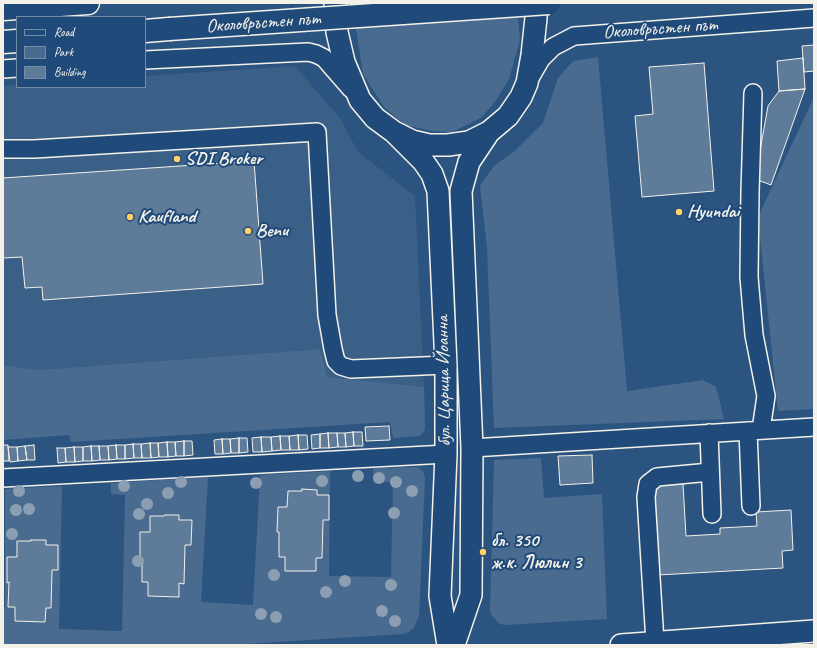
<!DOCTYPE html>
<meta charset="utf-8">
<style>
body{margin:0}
#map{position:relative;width:817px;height:648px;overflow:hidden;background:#2c5481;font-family:Caveat,sans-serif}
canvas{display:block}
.frame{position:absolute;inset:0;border:4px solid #f4f1e8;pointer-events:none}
.legend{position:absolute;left:16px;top:16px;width:130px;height:72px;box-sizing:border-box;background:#1f4a7a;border:1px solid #748da6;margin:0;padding:5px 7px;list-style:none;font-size:12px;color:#f4f1e8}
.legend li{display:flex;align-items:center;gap:8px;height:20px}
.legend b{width:20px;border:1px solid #748da6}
</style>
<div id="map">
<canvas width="817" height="648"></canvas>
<div class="frame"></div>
<ul class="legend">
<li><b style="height:5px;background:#1f4a7a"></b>Road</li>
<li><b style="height:11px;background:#496b90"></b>Park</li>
<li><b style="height:11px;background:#5e7b9a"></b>Building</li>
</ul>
</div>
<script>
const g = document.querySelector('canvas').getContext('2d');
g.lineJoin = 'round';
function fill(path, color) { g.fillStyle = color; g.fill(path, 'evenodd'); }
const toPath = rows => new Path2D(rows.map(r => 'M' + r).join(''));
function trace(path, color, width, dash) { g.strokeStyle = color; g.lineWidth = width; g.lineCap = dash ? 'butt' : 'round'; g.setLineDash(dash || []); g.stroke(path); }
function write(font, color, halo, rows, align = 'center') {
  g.font = font + ' Caveat,sans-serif'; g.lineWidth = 4; g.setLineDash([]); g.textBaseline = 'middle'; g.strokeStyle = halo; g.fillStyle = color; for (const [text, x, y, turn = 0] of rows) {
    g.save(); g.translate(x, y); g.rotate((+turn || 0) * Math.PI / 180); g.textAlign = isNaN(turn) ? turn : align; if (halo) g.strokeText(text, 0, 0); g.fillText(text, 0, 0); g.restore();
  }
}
const built = toPath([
 [295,66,340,118,358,152,415,196,424,387,326,377,319,349,38,370,3,365,3,86,17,85,17,87,145,87,145,76]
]);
const green = toPath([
 [352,3,517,3,520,40,509,79,495,102,481,118,452,132,432,131,405,125,384,107,363,74],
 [598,57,627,391,703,380,716,387,724,419,494,428,487,248,480,185,495,165,515,151,543,123,558,78,573,61],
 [814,97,814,409,778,411,758,217],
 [320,349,327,377,424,387,425,429,423,433,419,436,393,438,390,422,71,442,69,435,3,440,3,365,38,370],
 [541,458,544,498,602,494,607,619,504,625,499,623,492,616,490,611,494,460],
 [417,467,423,471,425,478,419,616,414,628,409,632,403,634,230,645,3,645,3,607,5,607,5,489,62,486,59,629,122,631,125,495,111,494,111,483,208,477,201,602,253,605,260,475,330,471,329,576,391,577,393,482,373,482,373,468],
 [302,489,316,490,317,495,329,495,329,519,323,520,322,558,316,558,316,571,285,571,285,557,279,557,279,532,277,532,278,507,287,507,288,491,302,491],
 [165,515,179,515,179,520,192,520,191,544,185,545,184,583,179,583,179,597,148,596,148,582,142,582,142,558,140,557,140,532,150,532,150,516,164,516],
 [31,540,46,540,46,545,58,545,58,570,52,570,51,608,46,608,45,622,15,621,15,607,8,607,9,582,7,582,7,557,17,557,17,541,31,541]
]);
const building = toPath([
 [814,45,814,71,804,72,802,46,814,45],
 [803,58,805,89,779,91,777,61,803,58],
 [704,63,714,191,642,197,635,116,653,114,649,67,704,63],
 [805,89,771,185,755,179,768,106,779,91,805,89],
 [254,161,263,284,43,300,42,287,25,288,22,257,3,258,3,178,254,161],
 [389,426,390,440,366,441,365,427,389,426],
 [353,432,354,446,346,447,345,433,353,432],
 [353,432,362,432,363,446,354,446,353,432],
 [328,433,329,448,320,448,320,434,328,433],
 [328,433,337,433,338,447,329,448,328,433],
 [337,433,345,433,346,447,338,447,337,433],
 [320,434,320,448,312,449,311,435,320,434],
 [298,435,299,450,290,450,289,436,298,435],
 [298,435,307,435,308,449,299,450,298,435],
 [280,436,281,450,272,451,271,437,280,436],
 [280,436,289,436,290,450,281,450,280,436],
 [261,437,262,452,253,452,252,438,261,437],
 [261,437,271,437,272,451,262,452,261,437],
 [239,438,239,453,231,453,230,439,239,438],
 [239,438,247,438,248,452,239,453,239,438],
 [222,439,223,454,215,454,214,440,222,439],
 [222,439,230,439,231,453,223,454,222,439],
 [184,441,184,456,176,456,175,442,184,441],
 [184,441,192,441,193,455,184,456,184,441],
 [167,442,168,457,159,457,158,443,167,442],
 [167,442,175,442,176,456,168,457,167,442],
 [150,443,151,458,142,458,141,444,150,443],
 [150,443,158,443,159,457,151,458,150,443],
 [133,444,134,458,125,459,125,445,133,444],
 [133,444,141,444,142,458,134,458,133,444],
 [3,445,8,445,9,461,3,461,3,445],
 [34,445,35,460,27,460,25,446,34,445],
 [116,445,117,459,109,460,108,446,116,445],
 [116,445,125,445,125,459,117,459,116,445],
 [25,446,27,460,18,461,17,447,25,446],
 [91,446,92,461,83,461,83,447,91,446],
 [91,446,99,446,100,460,92,461,91,446],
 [99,446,108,446,109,460,100,460,99,446],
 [8,447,17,447,18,461,10,462,8,447],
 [74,447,75,462,66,462,65,448,74,447],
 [74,447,83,447,83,461,75,462,74,447],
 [57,448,65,448,66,462,58,463,57,448],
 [592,455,593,483,560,485,558,456,592,455],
 [683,484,686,536,720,534,720,528,757,526,756,512,791,510,793,550,782,551,783,568,658,575,653,486,683,484],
 [302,489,317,490,317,495,329,495,329,520,323,520,322,558,316,558,316,571,285,571,285,557,279,557,279,532,277,532,278,507,287,507,288,491,302,491,302,489],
 [165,515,179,515,179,520,192,520,191,545,185,545,184,584,179,583,179,597,148,596,148,582,142,582,142,558,140,557,140,532,150,532,150,516,164,516,165,515],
 [31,540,46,540,46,545,58,545,58,570,52,570,51,608,46,608,45,622,15,621,15,607,8,607,9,582,7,583,7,557,17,557,17,541,31,541,31,540]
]);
const minor = toPath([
 [145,60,308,52,316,54,324,58,351,89],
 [3,69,17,68],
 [530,78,541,59,553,47,574,36,814,18],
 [753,93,750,192,749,277,754,335,766,396,761,430],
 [3,149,34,149,317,132,327,315,333,349,336,361,341,366,351,369,446,365],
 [748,431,751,506],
 [709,433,712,514],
 [472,448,814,427],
 [3,478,446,454],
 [655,642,646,497,648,484,657,477,710,472]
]);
const major = toPath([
 [335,3,337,32,344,62,360,100,375,118,394,132,412,141,429,145,448,145,469,142,489,132,508,116,521,97,527,83,532,55,536,18,535,3],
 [394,132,423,161,432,174,438,191,446,365,446,454,440,596,448,645],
 [454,645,471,595,472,448,461,191,469,162,489,132],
 [621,645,814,631]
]);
const highway = toPath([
 [3,9,88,3],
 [145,31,169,29],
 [3,42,17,41]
]);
const highwayBridge = toPath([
 [169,29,549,3]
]);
const trees = [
 [358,476],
 [379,478],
 [322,481],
 [181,482],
 [396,482],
 [256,483],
 [124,486],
 [19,491],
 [412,491],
 [168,493],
 [147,504],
 [29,509],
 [16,510],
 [394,513],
 [139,514],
 [12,534],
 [138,561],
 [274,575],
 [345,581],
 [391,585],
 [326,592],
 [382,611],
 [261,614],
 [276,617],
 [395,621]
];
const markers = [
 [177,159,4,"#ffd166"],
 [679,212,4,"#ffd166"],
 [130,217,4,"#ffd166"],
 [248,231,4,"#ffd166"],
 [483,552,4,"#ffd166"]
];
const streetNames = [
 ["Околовръстен път",263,23,-4],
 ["Околовръстен път",660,29,-4],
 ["бул. Царица Йоанна",444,381,-91]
];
const poiNames = [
 ["SDI Broker",185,159],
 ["Hyundai",687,212],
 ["Kaufland",138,217],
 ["Benu",256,231],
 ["бл. 350",491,541],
 ["ж.к. Люлин 3",491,563]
];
fill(built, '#3b6088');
fill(green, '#496b90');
fill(building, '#5e7b9a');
trace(building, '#f4f1e8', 1);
trace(minor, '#f4f1e8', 20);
trace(major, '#f4f1e8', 24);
trace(highway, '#f4f1e8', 25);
trace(minor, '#1f4a7a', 17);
trace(major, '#1f4a7a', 21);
trace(highway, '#1f4a7a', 22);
trace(highwayBridge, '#f4f1e8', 25, []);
trace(highwayBridge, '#1f4a7a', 22);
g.fillStyle = '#8c9fb2';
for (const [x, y] of trees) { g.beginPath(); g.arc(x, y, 6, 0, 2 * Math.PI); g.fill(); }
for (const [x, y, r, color] of markers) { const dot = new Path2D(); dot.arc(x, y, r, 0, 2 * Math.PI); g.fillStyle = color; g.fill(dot); trace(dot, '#1f4a7a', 1.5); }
write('19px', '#f4f1e8', '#1f4a7a', streetNames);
write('bold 19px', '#f4f1e8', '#1f4a7a', poiNames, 'left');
</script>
